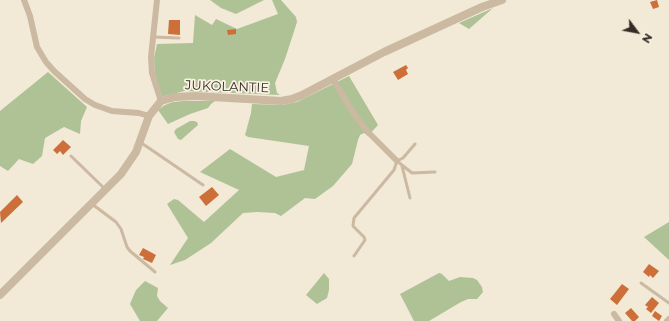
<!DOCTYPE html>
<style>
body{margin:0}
#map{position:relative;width:669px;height:321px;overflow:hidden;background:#f2e9d7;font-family:Montserrat,sans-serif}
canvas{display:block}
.north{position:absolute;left:617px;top:12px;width:40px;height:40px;-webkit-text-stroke:3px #faf2e3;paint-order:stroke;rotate:122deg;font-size:11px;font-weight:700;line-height:16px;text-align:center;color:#352c25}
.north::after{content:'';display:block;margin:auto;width:14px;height:18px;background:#352c25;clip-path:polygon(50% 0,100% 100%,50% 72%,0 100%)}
</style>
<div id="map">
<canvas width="669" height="321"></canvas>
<div class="north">N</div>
</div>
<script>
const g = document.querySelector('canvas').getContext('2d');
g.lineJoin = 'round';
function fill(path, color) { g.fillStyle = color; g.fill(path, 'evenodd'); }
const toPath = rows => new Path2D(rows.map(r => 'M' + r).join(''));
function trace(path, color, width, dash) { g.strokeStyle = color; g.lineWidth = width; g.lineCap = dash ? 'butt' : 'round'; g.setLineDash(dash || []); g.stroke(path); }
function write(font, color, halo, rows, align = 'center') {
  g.font = font + ' Montserrat,sans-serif'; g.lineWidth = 3.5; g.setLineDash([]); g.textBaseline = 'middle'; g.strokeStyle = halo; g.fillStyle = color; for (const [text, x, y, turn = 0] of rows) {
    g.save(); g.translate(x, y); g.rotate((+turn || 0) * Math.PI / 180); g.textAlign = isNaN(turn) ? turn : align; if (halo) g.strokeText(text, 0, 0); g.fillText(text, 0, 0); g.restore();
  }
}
const green = toPath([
 [210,0,264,0,236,14,221,8],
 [272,0,281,0,296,17,297,22,285,59,275,83,277,93,280,95,184,91,161,97,155,73,154,58,157,44,193,43,195,15,212,25,216,19,237,29,278,14],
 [493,8,469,29,459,23],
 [48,72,87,107,81,121,80,134,64,127,45,138,42,156,33,164,19,159,8,171,0,166,0,111],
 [349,76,378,125,368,136,364,133,360,135,358,140,352,164,333,186,315,199,305,198,281,216,275,213,257,212,243,213,211,243,185,260,170,265,188,238,167,204,174,199,178,200,204,222,239,190,200,172,230,149,276,177,304,170,309,146,248,137,245,135,251,113,252,104,282,105,297,102],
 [184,101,215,101,211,104,208,108,190,114,168,124,158,110,165,105,173,102],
 [190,121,194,121,197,122,198,125,181,140,178,139,174,132,176,129],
 [669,222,669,260,644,237],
 [324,273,329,279,329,290,327,298,317,304,306,295],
 [439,273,442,274,449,281,460,277,473,278,477,280,482,287,483,292,477,299,468,299,461,302,429,321,414,321,400,294],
 [145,281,158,288,157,296,160,301,168,308,157,321,140,321,130,304,136,290]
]);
const building = toPath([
 [657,0,659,7,653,9,650,2],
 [169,20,180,20,180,35,168,34],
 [236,29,236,34,228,35,227,30],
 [406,65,408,68,406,70,408,74,398,80,393,72],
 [63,140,71,147,63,155,60,151,57,154,53,150],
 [212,187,219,195,206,206,199,197],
 [17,195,23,202,1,223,0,212],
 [143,248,156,255,152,263,143,259,144,257,139,255],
 [649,264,659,271,653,278,650,275,649,277,643,272],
 [622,284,629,289,617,305,610,299],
 [652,297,659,303,651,313,646,309,648,307,645,305],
 [631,308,639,317,635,321,632,321,625,313],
 [655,311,662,316,659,321,652,316]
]);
const service = toPath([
 [153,37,179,38],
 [140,142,203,185],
 [71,156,105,189],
 [397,161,412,173,435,172],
 [397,161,403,158,415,144],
 [402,166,410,198],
 [92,204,116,222,121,229,127,247,130,251,155,272],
 [354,256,365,240,364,237,353,226,354,218,394,170,397,161],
 [641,283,669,303]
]);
const minor = toPath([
 [24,0,30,16,37,47,46,62,54,71,85,99,95,105,112,111,139,113,149,116],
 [157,0,151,57,152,73,161,101],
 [333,79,354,114,368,132,397,161],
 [614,314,619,321],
 [667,321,669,319]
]);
const tertiary = toPath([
 [0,295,121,174,136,152,149,116,161,101,175,97,195,96,281,101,292,99,302,95,384,52,482,7,502,0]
]);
const streetNames = [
 ["JUKOLANTIE",227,87,2]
];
fill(green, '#aec296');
fill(building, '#cd6f39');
trace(service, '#cbb9a2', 3);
trace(minor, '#cbb9a2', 6);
trace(tertiary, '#cbb9a2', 8);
write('13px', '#352c25', '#faf2e3', streetNames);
</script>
